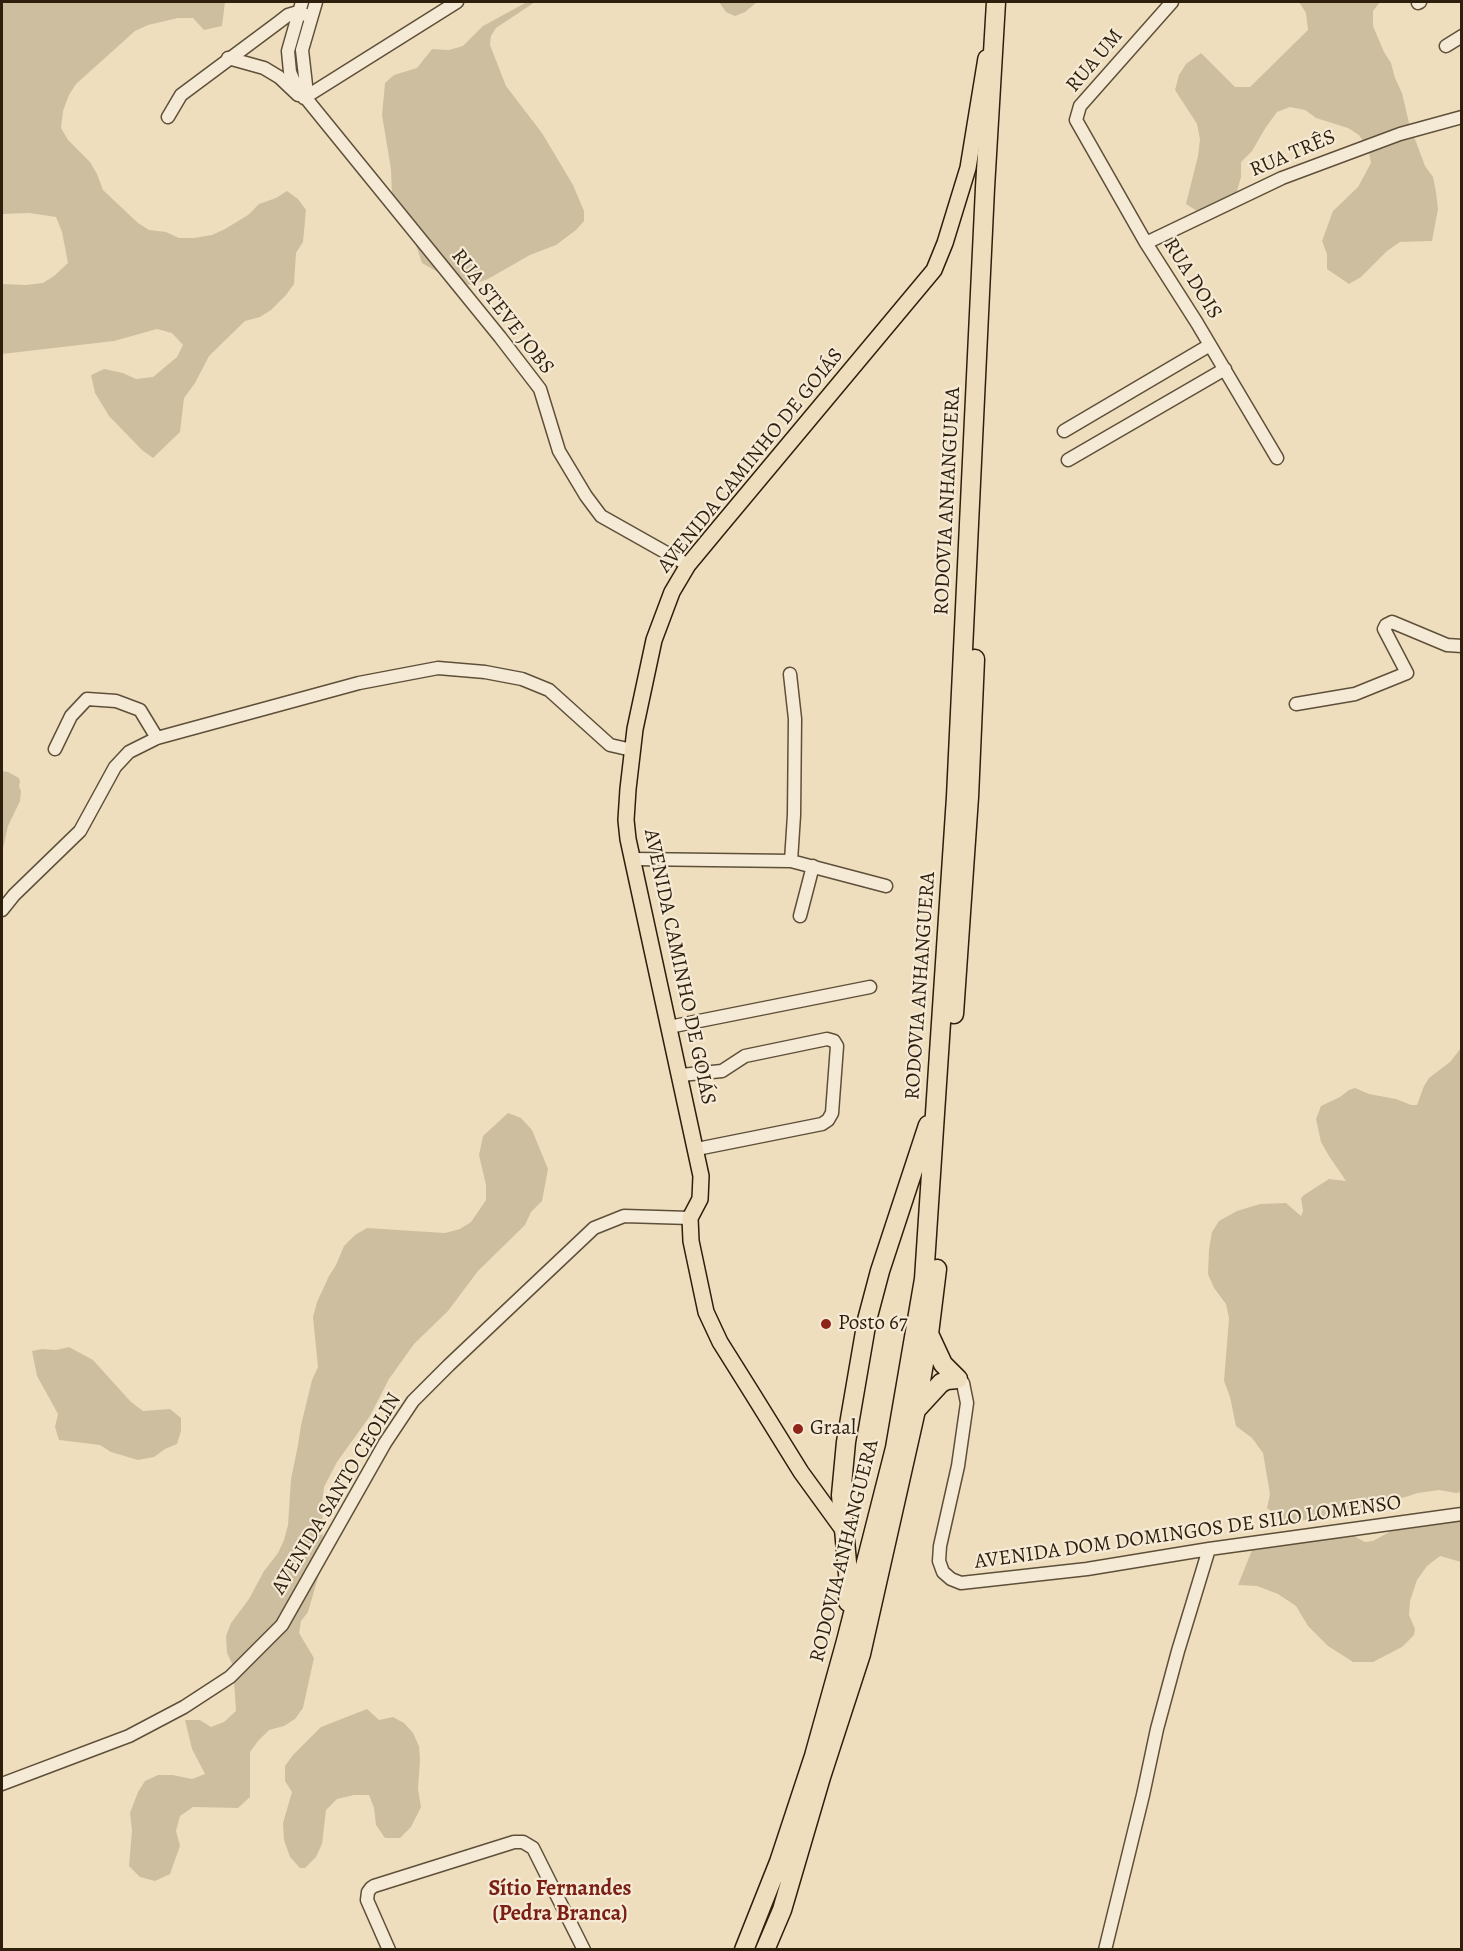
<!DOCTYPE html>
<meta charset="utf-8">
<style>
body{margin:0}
#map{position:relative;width:1463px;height:1951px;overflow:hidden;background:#efdebe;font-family:Alegreya,serif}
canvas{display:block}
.frame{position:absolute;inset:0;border:3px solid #2e1f0d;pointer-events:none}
</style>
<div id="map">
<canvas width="1463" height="1951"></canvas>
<div class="frame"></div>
</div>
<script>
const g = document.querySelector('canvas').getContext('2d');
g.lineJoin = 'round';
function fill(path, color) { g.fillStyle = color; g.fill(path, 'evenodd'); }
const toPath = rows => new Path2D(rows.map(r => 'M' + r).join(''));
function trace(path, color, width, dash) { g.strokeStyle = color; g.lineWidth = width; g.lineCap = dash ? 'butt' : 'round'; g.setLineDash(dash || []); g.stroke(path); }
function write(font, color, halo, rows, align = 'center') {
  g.font = font + ' Alegreya,serif'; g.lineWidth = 4.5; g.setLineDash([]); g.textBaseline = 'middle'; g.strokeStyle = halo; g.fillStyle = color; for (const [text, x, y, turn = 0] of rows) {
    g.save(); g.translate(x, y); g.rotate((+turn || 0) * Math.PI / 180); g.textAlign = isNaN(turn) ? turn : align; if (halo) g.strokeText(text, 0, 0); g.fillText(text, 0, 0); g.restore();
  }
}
const green = toPath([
 [2,2,225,2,222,26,204,30,193,18,178,18,148,25,135,31,76,84,69,95,63,111,61,128,68,140,90,162,97,174,103,190,138,223,149,230,166,232,179,238,194,238,212,235,225,229,248,215,259,204,276,198,287,191,298,199,306,210,303,242,296,253,294,284,286,295,271,310,260,317,245,321,209,356,195,383,184,398,180,432,153,458,142,450,109,416,95,393,91,375,104,369,123,373,136,379,153,377,177,357,183,345,172,333,157,329,114,341,2,354,2,284,26,285,43,283,54,276,68,263,62,232,56,217,29,213,2,214],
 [527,2,535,2,496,28,491,36,490,45,506,86,542,133,573,185,584,211,584,221,576,230,556,245,530,255,488,279,471,285,457,283,422,263,410,228,392,195,391,169,382,115,385,83,394,75,417,68,432,49,449,50,463,46,483,26],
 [719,2,757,2,745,12,735,16,726,12],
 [1299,2,1380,2,1373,11,1373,26,1384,52,1391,63,1395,78,1402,93,1409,123,1425,166,1433,177,1436,192,1438,209,1432,241,1400,242,1387,251,1361,277,1349,284,1327,269,1327,254,1322,241,1333,211,1358,187,1371,163,1368,148,1359,135,1348,128,1316,118,1305,110,1290,107,1277,112,1266,127,1252,151,1241,162,1241,177,1237,191,1224,204,1212,212,1197,211,1186,204,1198,156,1200,139,1197,124,1175,90,1179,75,1186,64,1201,53,1235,87,1250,87,1308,30,1306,13],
 [2,771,8,772,19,778,20,782,19,786,21,791,20,801,8,826,2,853],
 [1461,1048,1461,1492,1456,1493,1439,1490,1418,1493,1402,1498,1337,1512,1327,1518,1285,1522,1267,1508,1270,1494,1263,1453,1252,1438,1236,1426,1230,1397,1224,1381,1229,1318,1226,1304,1214,1288,1208,1274,1209,1249,1212,1232,1219,1221,1237,1211,1260,1204,1286,1203,1301,1216,1303,1211,1301,1198,1304,1195,1329,1179,1346,1181,1329,1156,1321,1142,1316,1119,1321,1106,1340,1097,1349,1090,1355,1088,1369,1094,1396,1099,1411,1105,1417,1105,1424,1086,1429,1078,1450,1062],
 [508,1113,521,1118,532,1130,548,1169,542,1201,531,1212,525,1225,478,1271,448,1311,414,1344,389,1379,370,1416,337,1462,324,1487,322,1503,323,1550,321,1567,308,1612,301,1621,299,1633,314,1658,303,1708,295,1719,284,1726,269,1730,258,1741,250,1752,250,1797,238,1808,193,1807,180,1816,176,1831,180,1846,170,1874,155,1881,140,1877,129,1866,132,1831,130,1813,138,1792,145,1781,158,1775,173,1775,192,1779,205,1774,192,1749,185,1720,200,1720,211,1727,224,1722,236,1711,233,1666,227,1653,226,1636,231,1623,249,1599,264,1571,278,1553,284,1540,288,1525,291,1479,298,1445,301,1425,312,1380,318,1367,313,1317,317,1302,329,1276,336,1265,344,1246,355,1235,367,1228,445,1233,460,1229,471,1222,486,1200,486,1185,479,1155,483,1136],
 [69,1347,93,1360,131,1402,143,1411,170,1409,181,1418,181,1431,177,1444,165,1449,154,1457,138,1460,111,1452,100,1445,59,1440,55,1427,58,1414,37,1376,32,1351,42,1349,56,1350],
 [1461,1517,1461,1562,1440,1556,1427,1566,1417,1580,1410,1601,1409,1615,1415,1629,1414,1635,1402,1647,1373,1662,1353,1662,1328,1646,1308,1626,1296,1606,1278,1594,1257,1586,1238,1585,1252,1550,1305,1539,1352,1535,1365,1542,1373,1541,1407,1522],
 [367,1709,379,1720,393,1717,404,1723,413,1733,419,1746,420,1760,418,1789,421,1807,411,1827,400,1838,385,1838,376,1825,374,1808,369,1795,354,1795,337,1799,326,1810,322,1844,316,1857,305,1868,300,1868,290,1857,284,1840,283,1823,292,1792,285,1781,285,1766,293,1755,321,1727]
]);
const minor = toPath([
 [302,2,288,51,290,72,296,86,500,337,540,389,559,451,586,496,601,516,688,565],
 [1172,2,1080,106,1076,120,1146,243,1197,323,1277,458],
 [1418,3,1420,2],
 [1446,46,1462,36],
 [228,58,264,68,279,77,298,95],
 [304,98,457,2],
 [304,98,306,85,302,50,316,2],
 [168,117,181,95,279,22,288,15,298,12,311,17],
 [1146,243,1282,178,1400,134,1462,117],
 [1064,431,1210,345],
 [1068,460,1225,369],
 [790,674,795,719,794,815,791,861],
 [1296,704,1355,694,1407,673,1384,629,1386,625,1392,622,1447,645,1462,646],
 [55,749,71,716,87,699,116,701,140,710,157,738],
 [633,859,791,861,886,886],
 [2,910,14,895,80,831,115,767,129,752,157,738,359,683,438,668,485,672,522,679,549,690,610,745,632,750],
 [800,916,813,866],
 [669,1027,870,987],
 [681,1075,722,1071,745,1056,827,1039,834,1041,837,1046,832,1113,828,1120,822,1124,697,1149],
 [958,1379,963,1383,967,1403,958,1466,940,1546,939,1561,943,1572,951,1579,961,1583,1087,1569,1209,1549,1462,1514],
 [2,1784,129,1736,184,1707,230,1677,282,1625,385,1443,413,1401,449,1365,594,1228,624,1216,690,1218],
 [389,1950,367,1900,368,1892,371,1888,374,1886,514,1842,523,1842,533,1848,584,1950],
 [1105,1950,1143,1795,1157,1729,1178,1651,1209,1549]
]);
const major = toPath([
 [846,1534,801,1472,752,1393,720,1342,706,1312,691,1241,690,1218,700,1199,701,1176,628,839,626,820,628,789,635,729,654,640,672,592,688,565,717,530,934,270,945,243,968,168,986,58]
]);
const highway = toPath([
 [954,1014,969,797,975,659],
 [930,1336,943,1364,958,1379],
 [918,1408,941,1383,947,1380,958,1379],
 [848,1602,849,1585,841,1495,846,1442,867,1320,880,1271,928,1125],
 [744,1950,779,1862,814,1756,846,1641,895,1448,924,1279,956,797,985,188,996,2],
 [765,1950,782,1910,821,1777,861,1654,916,1410,929,1334,937,1269]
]);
const markers = [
 [826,1324,6,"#8f2418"],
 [798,1429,6,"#8f2418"]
];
const streetNames = [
 ["RUA UM",1095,61,-50],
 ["RUA TRÊS",1293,154,-23],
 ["RUA DOIS",1192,279,58],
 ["RUA STEVE JOBS",502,312,52],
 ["AVENIDA CAMINHO DE GOIÁS",751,461,-51],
 ["RODOVIA ANHANGUERA",948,501,-87],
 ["AVENIDA CAMINHO DE GOIÁS",679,967,78],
 ["RODOVIA ANHANGUERA",921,986,-86],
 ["AVENIDA SANTO CEOLIN",337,1494,-59],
 ["AVENIDA DOM DOMINGOS DE SILO LOMENSO",1188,1533,-8],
 ["RODOVIA ANHANGUERA",845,1551,-76]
];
const poiNames = [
 ["Posto 67",838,1324],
 ["Graal",810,1429]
];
const neighbourhoodNames = [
 ["Sítio Fernandes",560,1890],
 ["(Pedra Branca)",560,1915]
];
fill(green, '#cebea0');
trace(minor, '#5e4f39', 15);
trace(major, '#2e1f0d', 18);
trace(highway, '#2e1f0d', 21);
trace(minor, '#f5ead5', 12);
trace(major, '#efdebe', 15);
trace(highway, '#efdebe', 18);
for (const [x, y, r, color] of markers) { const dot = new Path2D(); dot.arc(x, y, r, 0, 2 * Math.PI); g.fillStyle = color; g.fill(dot); trace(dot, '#f5ead5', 2); }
write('21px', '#2e1f0d', '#f5ead5', streetNames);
write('21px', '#2e1f0d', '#f5ead5', poiNames, 'left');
write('bold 22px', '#7a1f14', '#f5ead5', neighbourhoodNames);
</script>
